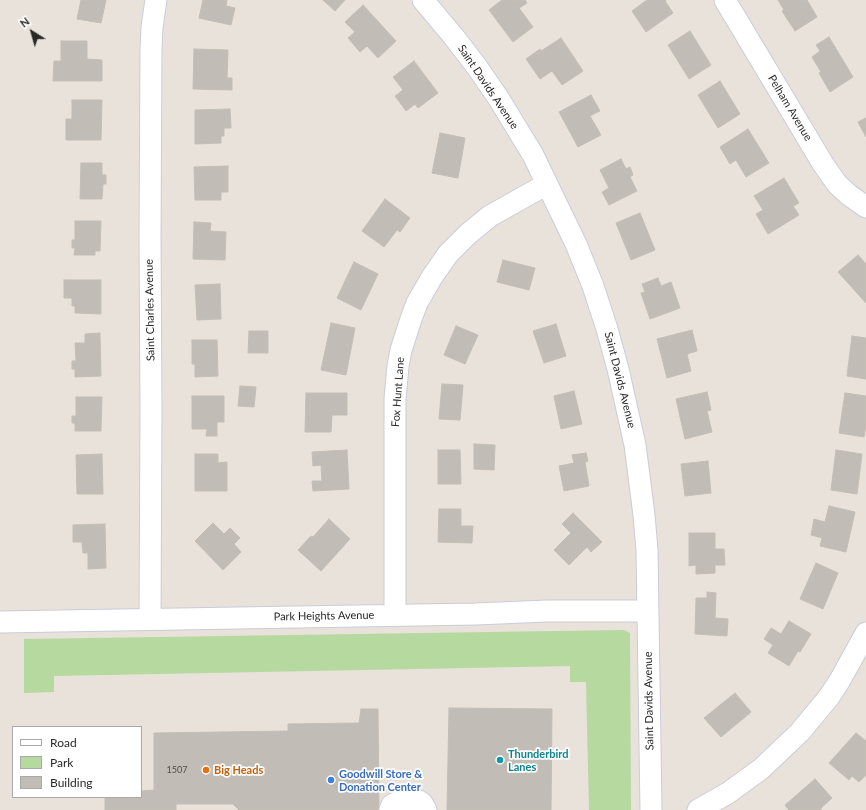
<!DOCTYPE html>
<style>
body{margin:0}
#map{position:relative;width:866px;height:810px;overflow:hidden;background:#e8e2db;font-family:Lato,sans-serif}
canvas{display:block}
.legend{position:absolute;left:12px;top:726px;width:130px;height:72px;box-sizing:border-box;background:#fff;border:1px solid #a9a9a9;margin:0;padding:5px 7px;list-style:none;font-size:12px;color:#282828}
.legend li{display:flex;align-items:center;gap:8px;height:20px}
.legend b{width:20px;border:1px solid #a9a9a9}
.north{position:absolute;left:12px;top:12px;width:40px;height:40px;-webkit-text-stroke:3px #fff;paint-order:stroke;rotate:323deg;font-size:11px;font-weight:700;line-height:16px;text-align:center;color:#282828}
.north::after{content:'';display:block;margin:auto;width:14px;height:18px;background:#282828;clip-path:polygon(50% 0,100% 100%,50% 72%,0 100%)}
</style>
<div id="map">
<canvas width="866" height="810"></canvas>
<ul class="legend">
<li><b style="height:5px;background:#fff"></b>Road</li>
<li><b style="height:11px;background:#b5d99e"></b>Park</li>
<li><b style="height:11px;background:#c1bdb6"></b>Building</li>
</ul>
<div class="north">N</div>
</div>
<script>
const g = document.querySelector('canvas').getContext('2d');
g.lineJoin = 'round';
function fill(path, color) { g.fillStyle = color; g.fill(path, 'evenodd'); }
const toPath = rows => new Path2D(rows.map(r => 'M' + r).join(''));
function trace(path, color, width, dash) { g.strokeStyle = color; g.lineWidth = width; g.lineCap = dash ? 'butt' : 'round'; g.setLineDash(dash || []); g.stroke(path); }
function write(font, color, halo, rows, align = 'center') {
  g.font = font + ' Lato,sans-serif'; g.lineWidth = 3.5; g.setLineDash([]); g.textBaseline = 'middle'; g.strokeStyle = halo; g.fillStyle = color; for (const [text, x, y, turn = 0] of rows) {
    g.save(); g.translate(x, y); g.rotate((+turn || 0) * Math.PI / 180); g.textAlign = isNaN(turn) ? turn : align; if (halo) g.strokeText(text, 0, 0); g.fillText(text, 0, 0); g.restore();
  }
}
const green = toPath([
 [624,630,630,633,631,810,589,810,586,682,570,682,570,666,54,676,54,692,24,693,24,639]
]);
const building = toPath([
 [81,0,106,0,101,23,77,19,81,0],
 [203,0,227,0,226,6,235,8,231,25,199,18,203,0],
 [323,0,345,0,335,11,323,0],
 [502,0,525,0,527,3,519,8,533,27,513,42,489,10,502,0],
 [647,0,666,0,665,1,673,13,646,32,632,11,647,0],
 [778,0,807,0,817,17,795,31,782,11,784,10,778,0],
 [363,5,396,41,378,58,367,46,360,52,348,38,355,32,345,22,363,5],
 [690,31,711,65,689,79,668,45,690,31],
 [829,37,853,77,830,92,819,73,821,72,812,57,820,51,816,45,829,37],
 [561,38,583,71,562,85,552,71,540,79,526,59,540,49,541,51,561,38],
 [61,41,87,41,87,59,102,60,102,81,53,81,54,61,61,61,61,41],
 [194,49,228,50,227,78,232,78,232,90,193,89,194,49],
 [414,61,438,93,418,108,415,104,406,111,395,96,403,90,393,77,414,61],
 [720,81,740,114,718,128,698,95,720,81],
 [591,95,600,111,590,116,601,135,578,147,559,112,591,95],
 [72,100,102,100,101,140,66,140,66,119,72,119,72,100],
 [230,109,231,128,224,128,224,136,221,136,221,143,195,144,195,110,230,109],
 [866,118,866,137,858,122,866,118],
 [748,129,769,163,746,177,736,160,730,164,720,147,748,129],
 [440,133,465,138,458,178,432,173,440,133],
 [621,159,626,169,630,167,633,175,630,177,637,191,609,205,602,192,609,188,600,170,621,159],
 [81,163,102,163,102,175,106,175,106,184,103,184,102,199,80,199,81,163],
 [228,166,228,192,221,192,221,200,195,200,194,167,228,166],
 [784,178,799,203,793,206,799,215,768,234,756,214,763,210,754,196,784,178],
 [385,199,410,218,400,232,397,230,384,247,362,231,385,199],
 [640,213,655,250,631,260,616,223,640,213],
 [75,221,101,221,100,251,95,251,95,255,74,255,75,248,72,248,72,240,75,240,75,221],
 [194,222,211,223,210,231,226,232,225,260,193,259,194,222],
 [858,255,866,264,866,303,838,272,858,255],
 [503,260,535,268,529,290,497,282,503,260],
 [354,262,378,274,361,310,337,298,354,262],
 [658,278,661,286,671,282,680,308,650,319,641,293,645,292,642,284,658,278],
 [64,280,101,280,101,314,75,313,75,306,72,306,72,298,64,298,64,280],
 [220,284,221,319,197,320,195,285,220,284],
 [331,323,355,328,346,375,321,370,331,323],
 [556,324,566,356,544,363,533,331,556,324],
 [456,326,478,335,465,364,444,355,456,326],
 [692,330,697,351,687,354,691,371,667,378,657,339,692,330],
 [249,331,268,331,268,353,248,353,249,331],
 [100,333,101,376,75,377,75,369,72,369,72,361,76,361,75,343,85,343,85,334,100,333],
 [852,336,866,338,866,379,847,376,852,336],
 [192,340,217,340,218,376,195,377,195,364,192,364,192,340],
 [442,384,463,385,460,420,439,419,442,384],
 [240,386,256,387,254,407,238,406,240,386],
 [574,391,582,424,561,429,554,396,574,391],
 [707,392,711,410,707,411,712,432,685,439,676,399,707,392],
 [306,393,347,393,347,415,332,415,331,432,305,432,306,393],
 [845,393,866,396,866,424,864,437,839,433,845,393],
 [192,396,224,396,224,422,217,422,217,436,206,436,207,429,192,429,192,396],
 [76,397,102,397,101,431,75,431,75,423,72,423,72,416,76,416,76,397],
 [474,444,495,445,494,470,474,469,474,444],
 [347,450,349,489,313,491,312,481,322,481,321,465,313,466,312,452,347,450],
 [438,450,460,450,461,484,438,484,438,450],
 [836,450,862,454,857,494,831,490,836,450],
 [586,453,588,461,585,462,589,486,564,491,559,466,574,463,572,455,586,453],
 [102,454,103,494,77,494,76,455,102,454],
 [195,454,218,454,218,463,227,462,227,491,195,491,195,454],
 [708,461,711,493,685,496,681,464,708,461],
 [829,506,855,512,846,552,820,546,822,538,811,535,814,519,825,522,829,506],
 [439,509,461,509,461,526,473,526,472,543,438,542,439,509],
 [573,513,602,542,591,552,587,547,569,565,554,550,571,533,562,524,573,513],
 [329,519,350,539,321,571,298,550,311,536,313,537,329,519],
 [213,523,224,534,230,528,240,538,234,544,241,552,223,570,195,541,213,523],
 [105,524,106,568,88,569,88,553,83,553,82,542,73,542,73,525,105,524],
 [689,533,715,533,715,549,724,549,725,565,715,565,715,573,696,574,696,565,689,566,689,533],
 [816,563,838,573,823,609,800,599,816,563],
 [707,592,716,593,715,618,728,619,727,636,695,634,696,598,707,598,707,592],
 [789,621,811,634,800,652,798,651,789,666,768,653,773,645,764,639,771,628,781,634,789,621],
 [735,693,751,712,721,737,704,718,735,693],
 [449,708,552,709,551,810,447,810,449,708],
 [361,709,378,709,379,810,239,810,233,804,176,804,176,810,105,810,105,797,141,797,141,791,154,790,154,733,288,731,288,724,359,723,361,709],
 [856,733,866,741,866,775,859,782,852,776,849,780,829,763,856,733],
 [815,779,832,798,820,809,822,810,789,810,785,805,815,779]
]);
const minor = toPath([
 [423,0,454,37,477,67,499,99,533,155,576,244,593,286,607,329,618,369,635,445,644,515,647,550,651,810],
 [725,0,823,164,837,184,849,195,866,207],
 [395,615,395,399,398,366,401,350,411,319,417,303,432,277,448,254,468,234,490,216,547,184],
 [150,619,151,409,150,238,151,49,152,27,156,0],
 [0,622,476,614,547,611,648,611],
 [390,810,392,805,398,802,417,800,422,803,426,810],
 [698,810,728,793,761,769,800,732,829,697,840,680,866,633]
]);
const markers = [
 [500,760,4,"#0f9aa8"],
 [206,770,4,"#e8710a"],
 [331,780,4,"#3f7fe0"]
];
const numberNames = [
 ["1507",177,770]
];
const streetNames = [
 ["Saint Davids Avenue",488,87,56],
 ["Pelham Avenue",790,108,59],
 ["Saint Charles Avenue",150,310,-91],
 ["Saint Davids Avenue",620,380,76],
 ["Fox Hunt Lane",398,392,-86],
 ["Park Heights Avenue",324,616,-1],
 ["Saint Davids Avenue",649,701,-91]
];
const cultureNames = [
 ["Thunderbird",508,754],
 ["Lanes",508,767]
];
const foodNames = [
 ["Big Heads",214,770]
];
const shopNames = [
 ["Goodwill Store &",339,774],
 ["Donation Center",339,787]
];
fill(green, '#b5d99e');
fill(building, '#c1bdb6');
trace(building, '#c3bdb5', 1);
trace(minor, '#c9cdd8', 23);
trace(minor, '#fff', 21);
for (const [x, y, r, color] of markers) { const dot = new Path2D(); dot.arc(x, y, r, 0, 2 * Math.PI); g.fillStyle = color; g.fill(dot); trace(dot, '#fff', 1.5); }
write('9px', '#4e4d4c', null, numberNames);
write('11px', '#282828', '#fff', streetNames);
write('bold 11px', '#0d838f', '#fff', cultureNames, 'left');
write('bold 11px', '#c56008', '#fff', foodNames, 'left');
write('bold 11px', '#366cbe', '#fff', shopNames, 'left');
</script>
